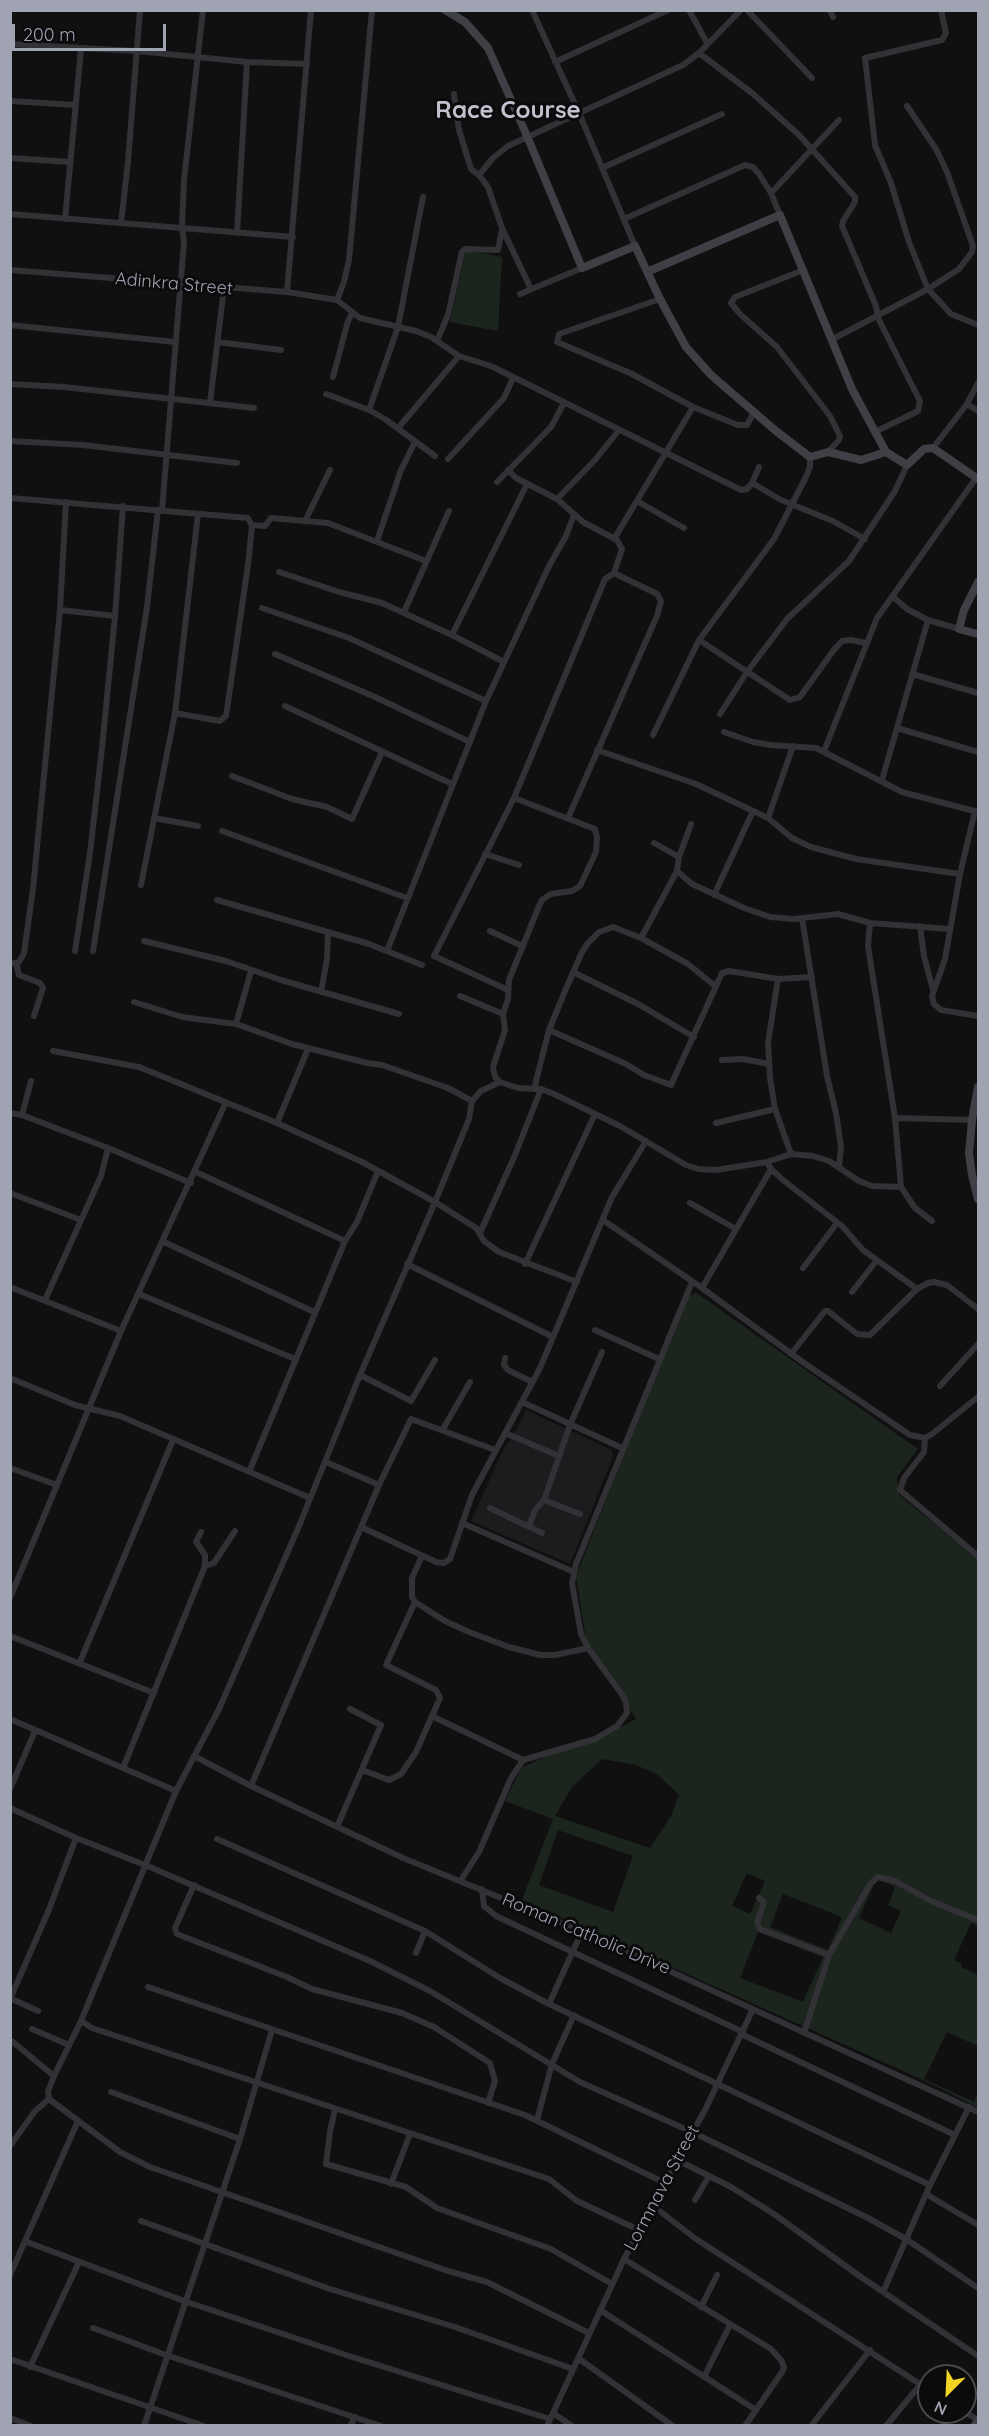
<!DOCTYPE html>
<style>
body{margin:0}
#map{position:relative;width:989px;height:2436px;overflow:hidden;background:#101011;font-family:Quicksand,sans-serif}
canvas{display:block}
.frame{position:absolute;inset:0;border:12px solid #a0a3b2;pointer-events:none}
.north{position:absolute;left:917px;top:2364px;width:60px;height:60px;box-sizing:border-box;background:#0b0b0c;border:2px solid #47484e;border-radius:50%;rotate:204deg;font-size:16px;font-weight:700;line-height:24px;text-align:center;color:#a0a3b2}
.north::after{content:'';display:block;margin:auto;width:21px;height:27px;background:#f3d425;clip-path:polygon(50% 0,100% 100%,50% 72%,0 100%)}
.scale{position:absolute;left:12px;top:24px;width:154px;height:27px;box-sizing:border-box;border:3px solid #a0a3b2;border-top:0;padding-left:8px;font-size:18px;line-height:21px;white-space:nowrap;color:#a0a3b2;-webkit-text-stroke:4px #0b0b0c;paint-order:stroke}
</style>
<div id="map">
<canvas width="989" height="2436"></canvas>
<div class="frame"></div>
<div class="north">N</div>
<div class="scale">200 m</div>
</div>
<script>
const g = document.querySelector('canvas').getContext('2d');
g.lineJoin = 'round';
function fill(path, color) { g.fillStyle = color; g.fill(path, 'evenodd'); }
const toPath = rows => new Path2D(rows.map(r => 'M' + r).join(''));
function trace(path, color, width, dash) { g.strokeStyle = color; g.lineWidth = width; g.lineCap = dash ? 'butt' : 'round'; g.setLineDash(dash || []); g.stroke(path); }
function write(font, color, halo, rows, align = 'center') {
  g.font = font + ' Quicksand,sans-serif'; g.lineWidth = 6; g.setLineDash([]); g.textBaseline = 'middle'; g.strokeStyle = halo; g.fillStyle = color; for (const [text, x, y, turn = 0] of rows) {
    g.save(); g.translate(x, y); g.rotate((+turn || 0) * Math.PI / 180); g.textAlign = isNaN(turn) ? turn : align; if (halo) g.strokeText(text, 0, 0); g.fillText(text, 0, 0); g.restore();
  }
}
const built = toPath([
 [526,1410,612,1450,613,1457,570,1564,471,1521,504,1448,513,1437]
]);
const green = toPath([
 [466,250,502,257,498,331,450,322],
 [695,1292,918,1449,897,1477,899,1495,978,1559,978,1926,971,1923,954,1960,962,1964,961,1967,978,1975,978,2046,947,2032,924,2079,974,2102,978,2094,978,2108,932,2084,522,1900,553,1819,505,1801,521,1768,560,1750,593,1741,636,1719,586,1640,576,1576,685,1299],
 [602,1759,636,1765,658,1775,679,1795,671,1816,650,1848,555,1816,572,1787],
 [558,1830,633,1856,613,1912,539,1885],
 [747,1873,765,1881,750,1914,732,1906],
 [877,1878,895,1887,888,1905,901,1911,891,1933,859,1918],
 [783,1894,842,1917,828,1950,770,1927],
 [758,1932,823,1957,803,2002,740,1978]
]);
const street = toPath([
 [532,10,579,113,635,246],
 [689,10,707,43],
 [747,10,812,78],
 [830,10,833,17],
 [941,10,946,33,942,40,865,58,875,145,891,183,909,242,928,289,951,314,978,325],
 [10,44,137,51,247,62,307,64],
 [699,53,752,93,799,135,855,197,855,202,843,221,842,226,876,306,878,318,920,401,918,411,875,432],
 [555,62,668,10],
 [454,94,459,130,471,169,479,175],
 [10,101,75,105],
 [10,158,70,162],
 [602,168,722,114],
 [771,193,839,120],
 [10,214,293,237],
 [65,219,81,49],
 [624,219,745,165,753,167,759,174,771,193,780,215],
 [121,223,128,162,140,10],
 [237,233,247,62],
 [10,270,287,292,337,300],
 [801,271,735,297,731,303,740,314,777,347,830,416,840,436,839,440,828,452],
 [531,289,502,228,488,187,479,175,493,158,508,146,683,65,699,53,741,10],
 [287,292,311,10],
 [520,294,582,268],
 [660,299,559,334,557,342,632,374,693,407,738,425,747,425,754,412],
 [337,300,360,318,416,331,431,337,459,356,491,366,741,490,747,489,752,483,759,467],
 [337,300,344,282,349,260,372,10],
 [10,325,175,342],
 [831,340,928,289,959,269,972,252,973,246,947,172,936,149,907,106],
 [437,341,448,315,462,252,465,249,498,250,502,229],
 [217,342,281,350],
 [333,377,348,321,352,314],
 [10,384,64,387,254,408],
 [326,394,369,410,385,419,435,456],
 [210,403,224,288],
 [967,404,978,411],
 [369,410,398,327,423,197],
 [399,427,459,356],
 [10,441,83,445,237,463],
 [933,448,967,404,978,383],
 [448,459,504,398,513,378],
 [508,470,516,478,557,499,583,522,617,540,622,549,614,573,605,579,514,798,434,956,508,990],
 [497,482,551,427,564,403],
 [752,483,781,500,833,521,865,539],
 [10,498,248,518,252,526,248,565,226,716,220,721,175,713],
 [557,499,595,460,619,430],
 [637,501,684,528],
 [162,510,184,242,182,227,184,180,203,10],
 [305,521,330,470],
 [252,525,265,526,271,518,328,523,426,561],
 [614,539,693,407],
 [377,541,401,470,415,442],
 [279,572,339,592,382,603,452,635,504,662],
 [893,597,907,609,928,620,959,629],
 [262,608,349,638,486,701],
 [60,610,115,616],
 [404,612,449,511],
 [452,635,527,484],
 [699,640,790,700,800,697,833,651,842,641,851,640,866,643],
 [275,654,375,697,470,742],
 [912,674,978,693],
 [285,706,452,784],
 [720,714,747,672,787,619,849,561,895,491,907,465],
 [897,728,978,752],
 [724,732,753,742,770,745,816,748,902,792,978,812],
 [653,735,699,640,774,539,806,477,810,467,810,457],
 [597,750,696,784,768,818,792,838,811,847,856,859,960,874],
 [824,751,877,618,976,478],
 [232,776,292,799,327,807,352,819,382,752],
 [882,780,928,620],
 [514,798,595,829,597,838,596,852,580,886,572,891,551,894,542,900,539,906,509,980,508,999,503,1014,505,1030,493,1067,495,1077,500,1082,518,1088,541,1089,554,1094,620,1126,686,1165,698,1169,716,1170,767,1162,791,1154,813,1156,829,1161,859,1181,872,1186,901,1187],
 [975,811,960,874,945,959,932,996,934,1004,941,1010,978,1016],
 [154,818,198,826],
 [568,818,657,616,661,601,657,594,614,573],
 [768,818,793,746],
 [222,831,407,898],
 [654,843,679,857,677,871,692,884,744,908,770,917,794,919,838,914,870,923,950,929],
 [485,854,519,865],
 [679,857,691,824],
 [141,885,175,713,198,514],
 [714,895,753,811],
 [217,900,369,944,422,965],
 [802,918,827,1076,836,1113,841,1147,839,1167],
 [870,923,868,946,895,1118,901,1187,915,1208,932,1221],
 [920,926,924,956,933,990],
 [490,931,522,946],
 [641,938,677,871],
 [144,941,226,961,281,980,399,1014],
 [75,951,90,853,102,748,115,616,123,506],
 [93,951,147,607,158,510],
 [387,951,486,701,549,566,566,536,574,515],
 [16,963,19,975,40,983,43,988,34,1016],
 [10,964,19,962,24,953,33,889,60,610,66,502],
 [573,972,638,1004,694,1037],
 [778,979,768,1043,770,1078,775,1109,791,1154],
 [321,992,327,959,328,932],
 [460,996,503,1014],
 [236,1024,251,971],
 [549,1030,626,1064,644,1075,671,1085,722,973,729,971,778,979,812,977],
 [53,1051,139,1067,277,1123,362,1162,435,1202,476,1228,484,1241,499,1252,577,1282],
 [722,1060,743,1059,769,1064],
 [534,1089,549,1030,565,991,582,952,588,943,599,932,613,927,641,938,688,964,715,986],
 [472,1101,481,1091,500,1082],
 [10,1113,22,1115,108,1148,101,1176,45,1300],
 [22,1115,31,1081],
 [895,1118,972,1120],
 [277,1123,308,1049],
 [716,1123,775,1109],
 [108,1148,191,1183],
 [767,1162,771,1169,783,1180,842,1226,863,1250,917,1289],
 [196,1172,345,1241,249,1472],
 [10,1193,81,1220],
 [690,1203,736,1229],
 [603,1220,702,1288,804,1363,910,1435,925,1438,932,1434,978,1397],
 [480,1233,515,1155,541,1089],
 [345,1241,357,1222,378,1171],
 [164,1242,314,1312],
 [407,1264,553,1337],
 [525,1264,595,1114],
 [803,1268,837,1223],
 [10,1287,121,1331],
 [702,1288,771,1169],
 [852,1292,877,1260],
 [139,1294,295,1359],
 [595,1330,659,1359],
 [791,1354,825,1311,828,1311,857,1334,870,1335,917,1289,928,1283,934,1282,947,1285,978,1309],
 [505,1358,504,1365,508,1370,532,1382],
 [360,1375,411,1401,435,1360],
 [10,1378,75,1405,120,1416,310,1498],
 [940,1386,978,1344],
 [522,1402,622,1448],
 [443,1429,470,1382],
 [505,1433,559,1456],
 [925,1438,924,1452,904,1478,900,1490,978,1556],
 [326,1462,379,1485],
 [10,1468,57,1485],
 [544,1500,580,1514],
 [490,1508,542,1533],
 [462,1523,574,1572],
 [529,1526,535,1510,544,1500,570,1425,602,1352],
 [361,1527,436,1562,444,1563,450,1559,472,1495,540,1368,612,1197,646,1141],
 [422,1556,412,1578,412,1597,415,1602,445,1621,469,1632,509,1647,540,1655,555,1655,588,1648],
 [205,1566,214,1563,235,1531],
 [10,1598,121,1331,226,1102],
 [10,1636,154,1693],
 [80,1662,173,1440],
 [432,1716,523,1760],
 [10,1719,176,1791],
 [194,1756,251,1786,403,1858,582,1931,978,2112],
 [123,1768,205,1566,205,1555,196,1542,201,1532],
 [362,1770,389,1780,401,1774,416,1752,440,1698,436,1690,386,1665,415,1602],
 [251,1786,379,1485,411,1419,495,1450],
 [10,1789,35,1731],
 [10,1808,76,1838,145,1865,370,1961,430,1991,580,2082,692,2132,866,2217,906,2239,978,2288],
 [337,1827,381,1725,350,1709],
 [217,1839,425,1931,500,1978,549,2004,930,2185],
 [461,1880,479,1852,511,1778,523,1760,595,1739,617,1726,627,1713,626,1702,621,1693,588,1648,581,1634,572,1583,576,1564,692,1282],
 [194,1885,175,1928,177,1934,287,1977,312,1989,402,2013,434,2027,490,2063,495,2081,488,2103],
 [482,1889,484,1906,496,1916,743,2032],
 [759,1898,764,1902,757,1923,760,1929,829,1955],
 [416,1953,425,1931],
 [148,1987,525,2115,665,2183],
 [10,1999,48,1912,76,1838],
 [12,1999,38,2011],
 [549,2004,582,1931],
 [81,2021,92,2028,549,2179,577,2201,639,2230],
 [32,2029,69,2045],
 [804,2033,829,1955,870,1884,878,1877,895,1881,931,1901,978,1920],
 [741,2034,955,2135],
 [13,2042,54,2076],
 [111,2092,240,2139],
 [49,2099,120,2152,150,2167,448,2271,487,2282,589,2333],
 [335,2109,330,2132,326,2164,406,2187,437,2208,551,2249,612,2284],
 [537,2120,552,2064,574,2015],
 [10,2146,35,2111,49,2099,48,2091,54,2076,81,2021,176,1791,219,1709,299,1526,360,1375,435,1202,469,1119,472,1101,448,1088,382,1065,367,1063,292,1044,236,1024,182,1017,134,1002],
 [677,2160,731,2187,774,2214,858,2275,978,2356],
 [391,2184,410,2134],
 [926,2194,978,2225],
 [695,2200,709,2176],
 [652,2205,696,2239,929,2390],
 [141,2221,330,2289,455,2327,573,2369],
 [27,2242,184,2301,349,2356,550,2419],
 [624,2259,771,2349,781,2360,784,2367,782,2372,745,2426],
 [10,2275,78,2121],
 [883,2292,930,2185,969,2107],
 [701,2307,717,2275],
 [600,2310,756,2410],
 [93,2328,166,2355,381,2426],
 [578,2358,673,2426],
 [10,2359,204,2426],
 [30,2367,79,2262],
 [704,2377,730,2325],
 [965,2412,978,2420],
 [553,2413,572,2426],
 [10,2418,31,2426],
 [144,2426,240,2139,272,2030],
 [350,2426,355,2417],
 [547,2426,624,2259,706,2108,753,2009],
 [811,2426,870,2350],
 [886,2426,920,2385]
]);
const secondary = toPath([
 [445,10,465,22,488,48,527,136,582,268,635,246,660,299,686,347,711,375,776,431,810,457,828,452,861,460,886,452],
 [647,272,780,215,852,389,886,452,907,465,924,449,933,448,978,479],
 [978,582,964,610,959,629,978,634],
 [978,1087,972,1120,969,1153,972,1175,978,1199],
 [974,2426,978,2421]
]);
const streetNames = [
 ["Adinkra Street",174,284,5],
 ["Roman Catholic Drive",586,1934,23],
 ["Lormnava Street",662,2188,-62]
];
const districtNames = [
 ["Race Course",508,111]
];
fill(built, '#1c1c1e');
fill(green, '#1c241e');
trace(street, '#313136', 6);
trace(secondary, '#3f3f46', 8);
write('18px', '#a0a3b2', '#0b0b0c', streetNames);
write('bold 24px', '#c1c2ce', '#0b0b0c', districtNames);
</script>
